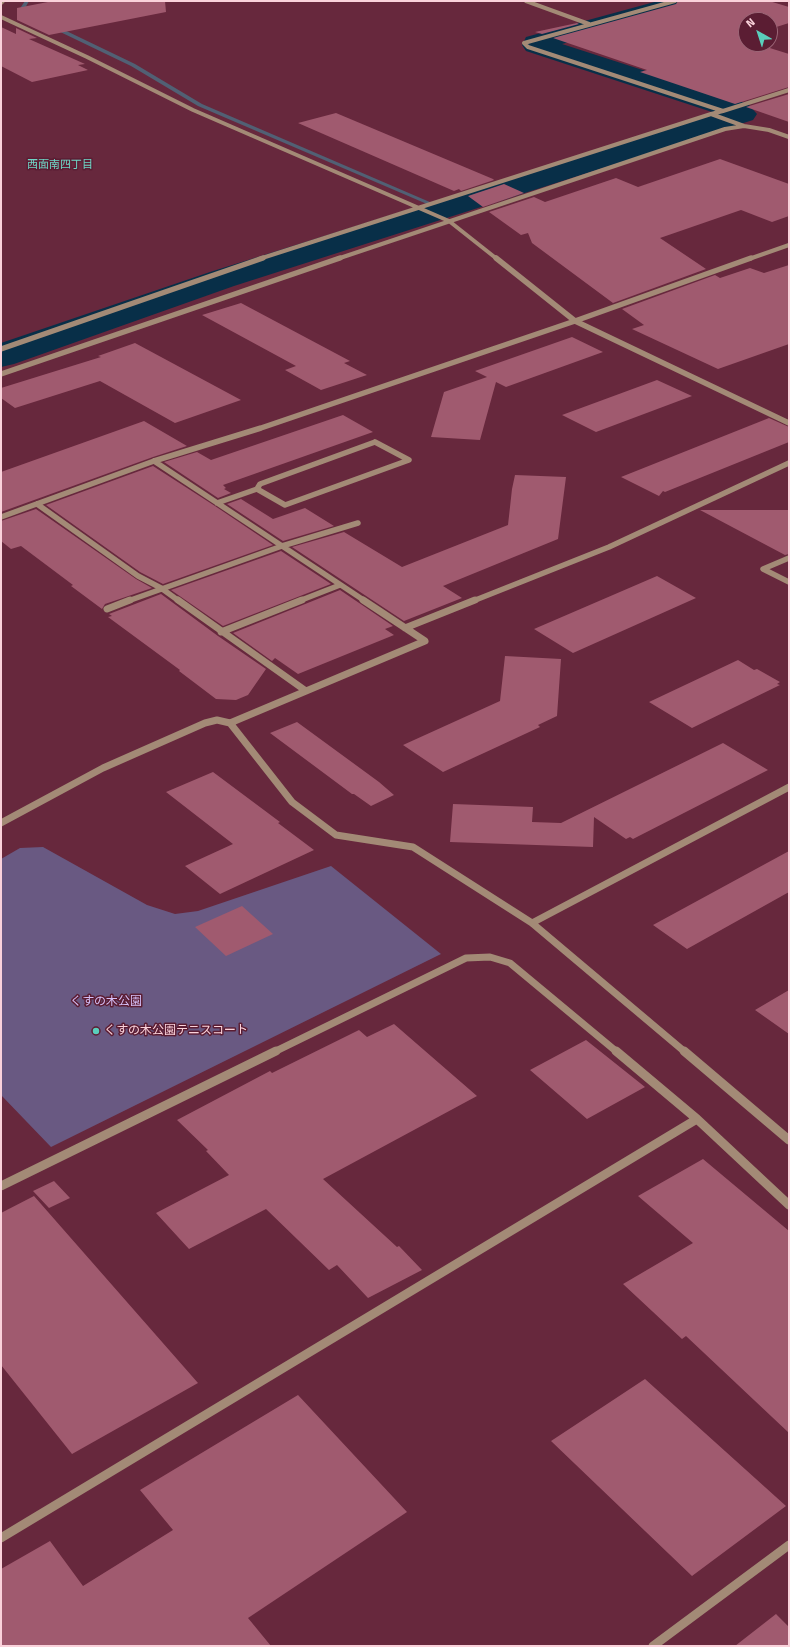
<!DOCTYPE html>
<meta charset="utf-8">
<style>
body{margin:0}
#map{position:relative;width:790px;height:1647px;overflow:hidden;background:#67283d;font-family:"Fira Sans",sans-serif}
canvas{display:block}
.frame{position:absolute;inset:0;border:2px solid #fad2db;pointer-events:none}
.north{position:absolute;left:738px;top:12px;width:40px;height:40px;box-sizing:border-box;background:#5b1d33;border:1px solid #9b6576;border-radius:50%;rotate:321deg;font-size:11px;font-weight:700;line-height:16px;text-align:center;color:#fad2db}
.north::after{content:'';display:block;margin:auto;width:14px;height:18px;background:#5acebc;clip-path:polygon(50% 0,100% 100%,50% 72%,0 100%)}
</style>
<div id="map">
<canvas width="790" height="1647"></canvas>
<div class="frame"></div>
<div class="north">N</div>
</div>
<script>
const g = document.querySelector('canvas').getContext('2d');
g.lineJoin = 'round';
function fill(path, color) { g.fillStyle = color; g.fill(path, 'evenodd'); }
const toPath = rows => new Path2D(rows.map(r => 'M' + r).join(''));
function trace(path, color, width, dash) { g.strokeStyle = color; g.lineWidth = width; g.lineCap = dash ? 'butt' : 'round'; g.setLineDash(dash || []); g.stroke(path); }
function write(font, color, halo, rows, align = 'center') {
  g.font = font + ' "Fira Sans","Noto Sans JP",sans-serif'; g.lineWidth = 3; g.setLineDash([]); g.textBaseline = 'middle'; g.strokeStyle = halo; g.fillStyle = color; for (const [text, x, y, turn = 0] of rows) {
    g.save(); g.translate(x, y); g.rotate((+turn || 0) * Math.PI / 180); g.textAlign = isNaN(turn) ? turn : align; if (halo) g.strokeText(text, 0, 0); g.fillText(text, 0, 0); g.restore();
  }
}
const green = toPath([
 [43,847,147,905,175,914,198,911,331,866,441,954,51,1147,1,1095,1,859,20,848]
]);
const stream = toPath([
 [25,1,29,1,24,10,30,13,30,15,26,15,19,10,25,1],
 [52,26,56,26,135,64,202,104,446,209,441,210,198,106,131,66,52,28,52,26]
]);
const river = toPath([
 [658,1,701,1,697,7,562,44,748,104,757,114,753,120,234,286,14,364,1,367,1,343,210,272,715,113,526,51,522,45,526,37,658,1]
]);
const building = toPath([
 [53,1,165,1,166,12,49,35,17,20,17,8],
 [678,1,769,1,789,7,789,23,770,29,770,20,746,20,746,36,739,38,746,41,746,44,757,44,789,54,789,87,735,104,640,72,647,70,553,38,676,4],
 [577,23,579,24,542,34,535,32],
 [1,27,16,34,16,28,37,38,29,39,85,64,78,65,88,70,32,82,1,66],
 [789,94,789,122,746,107],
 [336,113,493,179,494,180,461,191,459,189,454,191,298,123],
 [720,159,789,184,789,216,772,222,741,210,660,238,706,269,613,303,532,243,528,233,521,235,489,212,534,197,545,202,616,178,638,187],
 [504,184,524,193,483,207,468,196],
 [789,265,789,344,718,369,632,329,644,325,622,309,715,275,720,278,750,268,764,273],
 [241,303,350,361,344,363,367,375,321,390,285,370,296,366,202,315],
 [572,337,603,352,506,387,496,382,480,440,431,437,444,392,487,377,475,371],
 [135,343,241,400,175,423,100,381,15,408,1,398,1,388,101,357,98,356],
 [657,380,692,396,596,432,562,415],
 [343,415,373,432,223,485,226,488,224,489,231,493,218,498,164,462,197,452,211,460],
 [769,418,789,427,789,442,665,492,663,491,659,496,621,477],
 [144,421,187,446,153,457,1,512,1,472],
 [153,466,215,506,273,545,163,584,140,572,46,505],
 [515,475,566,477,558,539,443,586,462,598,404,621,292,547,344,532,402,567,508,525,512,489],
 [241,499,273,519,305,508,334,526,283,541,227,504],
 [36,509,136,579,152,588,105,604,102,609,71,586,73,585,21,546,11,549,1,541,1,521],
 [700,510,789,510,789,554,785,555],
 [281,551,331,584,223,626,171,590],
 [657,576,696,598,573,653,534,629],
 [340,590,393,626,385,629,394,635,298,674,275,658,272,661,233,633],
 [161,594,218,636,266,669,248,695,236,700,216,699,179,671,180,670,108,617,112,616,109,614],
 [505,656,561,659,557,716,538,725,540,727,443,772,403,745,500,701],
 [738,660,754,670,757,669,780,682,777,684,780,685,692,728,649,702],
 [297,722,379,782,394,795,371,806,354,794,352,794,270,733],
 [723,743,768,770,633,839,630,837,626,839,594,817,593,847,450,842,453,804,533,807,532,822,561,823],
 [213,772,280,822,278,823,314,850,220,894,185,866,233,844,166,792],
 [789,851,789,892,687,949,653,925],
 [242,906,273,934,226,956,195,927],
 [789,990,789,1034,755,1010],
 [394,1024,477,1096,323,1179,397,1247,399,1246,422,1270,368,1298,337,1265,329,1270,266,1209,189,1249,156,1213,229,1175,206,1151,208,1150,177,1120,270,1071,272,1073,359,1030,367,1037],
 [586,1040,645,1087,587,1119,530,1070],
 [703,1159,789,1231,789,1433,686,1336,682,1339,623,1284,693,1243,638,1196],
 [54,1181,70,1198,49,1208,33,1191],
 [34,1196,198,1383,72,1454,1,1365,1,1213],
 [645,1379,786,1506,692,1576,551,1441],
 [298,1395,407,1512,248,1618,271,1646,1,1646,1,1569,50,1541,83,1586,173,1530,140,1490],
 [776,1614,789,1627,789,1646,735,1646]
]);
const minorFar3 = toPath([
 [526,1,589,24],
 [675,1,524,43,528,47,723,111,711,114,744,126,769,130,789,137],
 [1,3,3,1],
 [1,17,87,57,193,110,449,221,497,259],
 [723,111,789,90],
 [259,259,711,114],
 [337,259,725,129,744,126],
 [749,259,789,245]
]);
const minorFar2 = toPath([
 [496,258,575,321,789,423],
 [1,349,263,258],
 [1,374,340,258],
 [375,442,409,460,285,505,257,489,260,484,375,442],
 [154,461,365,601],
 [217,503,257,489],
 [37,504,138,576,161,588,179,601],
 [1,517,154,461,261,428,575,321,751,258],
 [789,558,763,569,789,582],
 [128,601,282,546,358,523],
 [299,601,340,585],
 [473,601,609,547,789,463]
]);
const minorFar1 = toPath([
 [178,600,306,691],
 [107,609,130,600],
 [405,628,475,600],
 [221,632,302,600],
 [230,723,292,802,336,835,413,847,532,923,685,1052],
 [1,823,103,768,205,723,217,720,230,723,425,641,363,600],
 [532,923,789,787],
 [274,1052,466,958,490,957,510,963,617,1052]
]);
const minor = toPath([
 [616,1051,697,1119,789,1205],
 [684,1051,789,1140],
 [1,1186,276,1051],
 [1,1538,697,1119],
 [653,1646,789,1545]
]);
const markers = [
 [96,1031,4,"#5acebc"]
];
const farNeighbourhoodnames = [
 ["西面南四丁目",60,165]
];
const parkNames = [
 ["くすの木公園",106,1002]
];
const poiNames = [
 ["くすの木公園テニスコート",104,1031]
];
fill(green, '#695982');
fill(stream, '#516074');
fill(river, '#082f48');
fill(building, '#a05a6f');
trace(minorFar3, '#a38a76', 4);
trace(minorFar2, '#a38a76', 5.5);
trace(minorFar1, '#a38a76', 7);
trace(minor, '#a38a76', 9);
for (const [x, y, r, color] of markers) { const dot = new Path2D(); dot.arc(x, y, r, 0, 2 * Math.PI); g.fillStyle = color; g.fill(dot); trace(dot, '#5b1d33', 1.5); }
write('11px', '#6fd6c6', '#5b1d33', farNeighbourhoodnames);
write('12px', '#d4bff7', '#5b1d33', parkNames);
write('12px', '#fad2db', '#5b1d33', poiNames, 'left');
</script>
